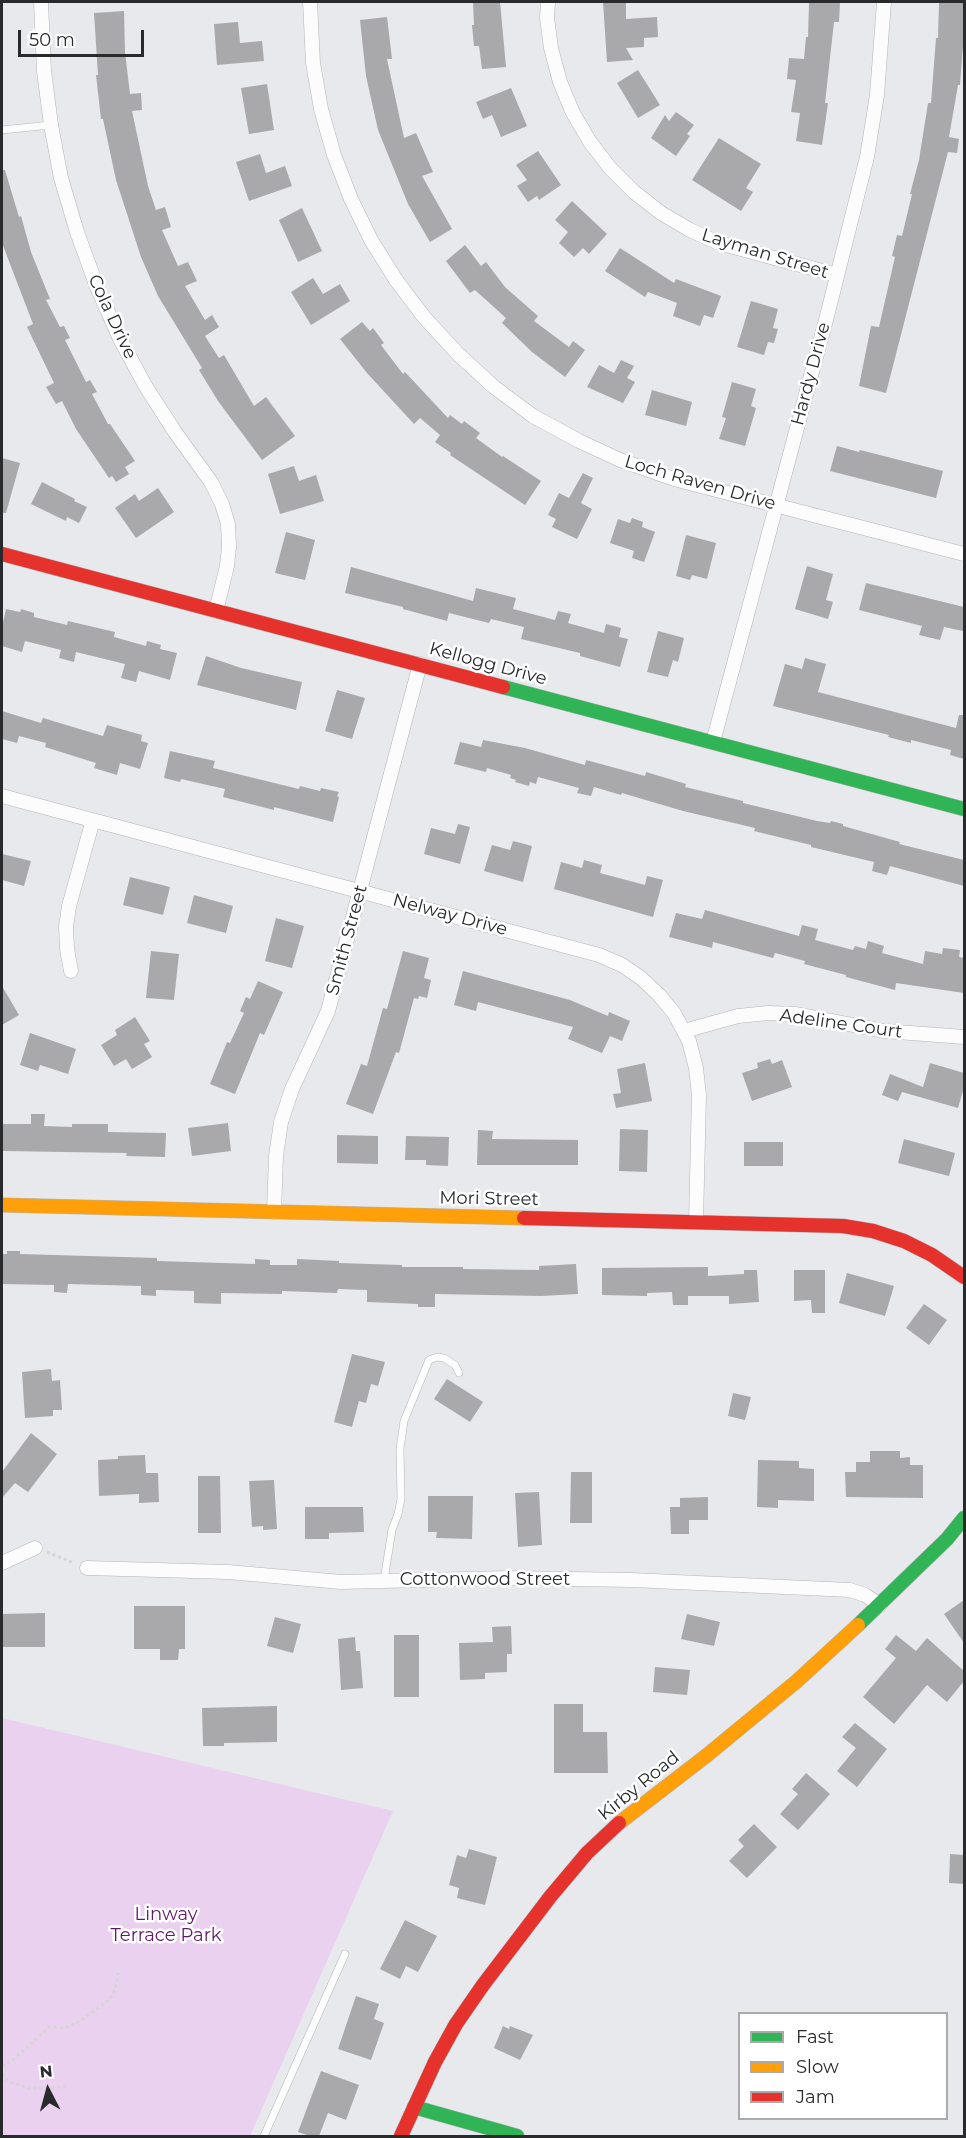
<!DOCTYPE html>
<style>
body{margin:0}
#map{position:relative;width:966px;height:2138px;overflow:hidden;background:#e8e9ed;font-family:Montserrat,sans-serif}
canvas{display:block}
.frame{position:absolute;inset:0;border:3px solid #292a2c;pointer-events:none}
.legend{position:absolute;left:738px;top:2012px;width:210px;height:108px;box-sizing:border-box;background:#fff;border:2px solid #a9aaab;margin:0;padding:8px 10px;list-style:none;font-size:18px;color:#292a2c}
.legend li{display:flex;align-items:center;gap:12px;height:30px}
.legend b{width:30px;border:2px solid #a9aaab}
.north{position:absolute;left:18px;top:2060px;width:60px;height:60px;-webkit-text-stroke:4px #fff;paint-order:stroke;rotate:354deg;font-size:16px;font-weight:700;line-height:24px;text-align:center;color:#292a2c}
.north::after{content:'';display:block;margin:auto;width:21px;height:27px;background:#292a2c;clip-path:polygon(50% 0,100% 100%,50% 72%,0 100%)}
.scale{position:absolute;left:18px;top:30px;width:126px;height:27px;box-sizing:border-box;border:3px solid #292a2c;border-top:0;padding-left:8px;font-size:18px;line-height:21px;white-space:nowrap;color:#292a2c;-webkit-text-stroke:4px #fff;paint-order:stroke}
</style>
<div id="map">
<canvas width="966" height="2138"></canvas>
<div class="frame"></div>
<ul class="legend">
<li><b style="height:8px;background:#30b455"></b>Fast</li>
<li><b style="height:8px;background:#ff9f0a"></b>Slow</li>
<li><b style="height:8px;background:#e5322d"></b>Jam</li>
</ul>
<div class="north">N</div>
<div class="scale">50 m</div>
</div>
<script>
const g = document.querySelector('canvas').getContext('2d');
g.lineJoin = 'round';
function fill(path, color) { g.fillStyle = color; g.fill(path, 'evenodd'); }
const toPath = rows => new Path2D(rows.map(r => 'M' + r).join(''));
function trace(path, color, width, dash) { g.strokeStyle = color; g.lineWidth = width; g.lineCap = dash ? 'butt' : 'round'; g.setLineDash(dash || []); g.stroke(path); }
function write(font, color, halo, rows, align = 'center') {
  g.font = font + ' Montserrat,sans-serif'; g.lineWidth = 5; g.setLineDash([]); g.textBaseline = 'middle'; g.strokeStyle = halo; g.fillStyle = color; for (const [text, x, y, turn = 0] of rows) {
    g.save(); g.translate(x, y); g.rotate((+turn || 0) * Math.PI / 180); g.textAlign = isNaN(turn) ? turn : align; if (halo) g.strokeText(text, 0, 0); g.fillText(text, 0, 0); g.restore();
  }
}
const green = toPath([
 [2,1718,393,1811,250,2136,2,2136]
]);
const building = toPath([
 [473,2,500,2,506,67,482,69,479,46,474,46,472,25,474,25],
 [603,2,626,2,626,19,657,17,658,37,644,38,644,47,626,48,633,60,607,62],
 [809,2,840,2,839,22,834,22,825,103,828,103,822,145,796,141,800,113,791,112,796,80,787,79,789,58,804,59,806,37,808,37],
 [939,2,964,2,964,32,960,85,958,85,949,137,959,139,957,153,948,152,886,393,859,386,871,326,879,327,895,257,892,256,897,235,902,236,912,194,910,194,919,160,928,103,931,103,936,38,938,38],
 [124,11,125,52,130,94,141,93,142,110,132,111,148,186,156,210,165,207,171,227,162,230,178,266,188,262,197,281,185,286,205,320,212,315,219,327,205,336,219,358,224,355,254,406,266,397,295,436,262,460,218,401,199,370,202,368,158,296,141,257,116,180,103,119,101,119,96,75,98,75,94,13],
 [387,17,392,59,387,59,404,138,416,133,433,172,422,176,452,229,430,242,408,204,378,130,366,76,360,20],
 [238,22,240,43,262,41,264,61,217,65,214,24],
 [638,70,660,105,638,118,617,83],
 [267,84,274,130,249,134,241,88],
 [511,88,527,126,501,137,492,115,483,119,476,102],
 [676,112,694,125,687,134,690,136,676,156,651,138,665,115,669,121],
 [719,138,761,164,746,188,753,192,741,211,692,180],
 [538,151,561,185,539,200,537,196,528,202,517,186,527,180,516,165],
 [260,154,266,173,285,166,292,186,249,201,236,162],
 [2,170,5,170,19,217,21,216,31,252,50,299,46,300,60,327,64,326,70,338,65,340,86,382,90,380,97,392,92,394,108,424,110,424,135,461,125,467,129,474,116,482,112,476,109,478,76,429,62,401,56,404,46,387,54,383,27,327,33,324,2,243],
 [572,201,607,234,589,254,583,248,574,257,559,243,568,232,555,220],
 [302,208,322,251,298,262,279,220],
 [465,245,481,266,486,262,505,287,538,316,534,321,569,347,573,341,585,350,565,377,532,352,502,323,506,318,475,290,470,293,446,261],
 [620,248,674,283,676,279,721,296,713,318,704,315,700,326,673,316,677,303,648,292,645,297,605,271],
 [313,278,323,294,340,284,350,301,311,325,291,292],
 [751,301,778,309,773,328,778,329,774,343,768,342,764,355,737,347],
 [362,322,370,331,373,328,384,343,381,345,403,374,405,372,448,418,450,415,462,424,464,421,480,433,476,438,502,457,503,456,541,481,525,505,450,455,451,453,435,442,440,435,420,418,414,424,367,373,340,339],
 [621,360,634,366,627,378,635,382,623,403,587,387,599,365,614,373],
 [732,382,756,389,751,406,756,408,745,446,719,439,726,418,722,417],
 [652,390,692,402,686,426,645,415],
 [837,446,859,452,860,450,943,471,936,498,830,471],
 [2,458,20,463,6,513,2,513],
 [294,466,299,481,316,475,324,501,280,514,268,474],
 [583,473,593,478,581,503,592,509,577,539,552,527,556,519,548,515,559,493,569,498],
 [42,482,75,499,74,501,87,507,79,523,67,517,66,521,31,504],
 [158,488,174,512,136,538,115,508,135,494,139,501],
 [632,518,643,522,642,527,655,532,644,562,632,558,634,551,610,543,618,519,630,523],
 [286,532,315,540,305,580,275,573],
 [686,535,716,543,707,579,692,575,690,580,676,576],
 [807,566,833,574,826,600,833,602,828,619,795,609],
 [351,567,473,601,476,588,516,598,513,609,555,620,558,611,571,614,568,623,604,633,606,624,621,628,619,637,628,639,620,667,580,656,580,653,521,639,524,627,491,619,489,623,449,613,447,621,403,609,403,607,345,593],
 [866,583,964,607,963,631,944,627,940,640,919,635,922,626,859,610],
 [6,609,20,612,21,609,34,613,34,617,67,625,68,621,115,632,114,637,146,646,147,641,161,645,160,649,177,653,170,680,139,671,136,682,121,678,125,664,76,652,74,662,59,658,61,650,25,641,22,652,2,646,2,627],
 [658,631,684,638,678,662,673,660,668,677,647,672],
 [206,656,241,668,302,682,296,710,197,685],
 [805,658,826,664,818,692,956,728,959,715,964,715,964,759,950,755,951,750,911,740,911,743,888,737,889,735,773,706,785,664,802,669],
 [337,690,365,698,352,739,325,731],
 [2,711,41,723,43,718,103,736,107,725,142,735,141,741,148,743,140,769,120,763,117,775,94,768,96,763,45,747,46,743,19,736,17,743,2,739],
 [483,740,525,748,585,765,586,760,645,776,646,772,686,784,685,787,743,801,743,803,817,821,830,823,831,821,843,824,843,826,900,842,899,844,964,860,964,886,890,866,887,875,872,871,874,862,811,847,811,845,754,831,755,828,683,811,622,793,621,795,594,787,591,796,577,793,579,788,538,777,536,784,530,782,529,786,515,782,516,780,510,778,511,775,487,768,486,772,454,764,460,742,481,747],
 [170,751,215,761,213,768,299,789,300,786,320,791,321,788,339,792,337,796,339,797,333,822,274,807,274,810,223,797,225,789,181,779,180,782,164,778],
 [458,824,470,827,460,864,424,854,431,828,455,834],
 [513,841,532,846,523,882,484,871,492,845,510,850],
 [2,854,31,861,24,886,2,880],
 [584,860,602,865,600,873,645,885,647,876,663,880,653,917,554,889,561,862,582,868],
 [130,877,170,887,163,915,123,905],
 [194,895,233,906,226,933,187,923],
 [705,910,799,936,802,925,818,929,815,940,853,950,855,946,866,949,868,941,884,946,882,953,923,964,925,951,942,954,943,948,960,950,959,957,964,958,964,993,896,983,895,990,846,977,846,975,804,964,805,961,775,953,773,958,713,942,712,948,669,937,676,913,702,919],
 [276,918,304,926,292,968,265,961],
 [151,951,179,954,174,1000,146,998],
 [403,951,429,958,424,978,431,980,427,998,419,996,418,999,414,998,399,1053,396,1052,373,1114,346,1104,361,1064,367,1066,383,1008,387,1009],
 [463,971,570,1000,608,1016,609,1012,630,1021,622,1041,610,1036,602,1053,568,1039,573,1027,478,1002,476,1011,454,1005],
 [258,981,283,992,264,1035,260,1033,235,1094,210,1084,227,1042,230,1043,244,1013,240,1011,246,997,250,999],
 [2,986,19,1015,2,1025],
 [135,1017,150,1041,144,1044,152,1057,132,1069,126,1059,114,1066,101,1045,117,1035,115,1030],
 [30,1033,76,1049,68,1074,40,1065,38,1071,20,1065],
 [770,1059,772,1064,782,1060,792,1087,752,1101,742,1073,758,1068,757,1063],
 [645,1063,652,1101,616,1108,613,1094,621,1093,617,1069],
 [930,1063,964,1073,964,1087,958,1108,902,1092,898,1101,882,1095,890,1074,923,1087],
 [31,1114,45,1114,44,1126,72,1127,72,1124,108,1124,108,1132,166,1133,165,1157,126,1156,127,1153,2,1151,2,1124,31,1124],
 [228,1123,231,1151,192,1156,188,1128],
 [620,1129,648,1130,647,1172,619,1171],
 [478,1130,493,1131,492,1139,578,1140,578,1165,477,1165],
 [337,1135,378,1136,378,1164,337,1163],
 [406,1136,449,1137,448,1166,426,1165,426,1160,405,1160],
 [904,1139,955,1153,949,1176,898,1163],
 [744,1142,783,1142,783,1166,744,1166],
 [7,1251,20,1251,20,1254,157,1258,157,1261,255,1264,255,1259,270,1260,270,1265,297,1265,297,1259,339,1261,339,1263,402,1265,402,1267,463,1267,463,1269,539,1270,539,1266,576,1264,578,1294,541,1296,435,1294,435,1307,418,1307,418,1304,367,1302,367,1290,338,1289,337,1293,282,1291,282,1294,221,1293,221,1304,194,1303,194,1291,156,1290,156,1296,141,1295,141,1286,68,1284,67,1293,54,1292,54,1285,2,1284,2,1254,7,1254],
 [708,1267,708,1276,744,1274,744,1270,757,1270,759,1302,729,1304,729,1296,688,1296,688,1305,673,1305,672,1292,647,1293,647,1296,602,1295,602,1268],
 [794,1270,825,1270,825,1313,812,1313,811,1300,794,1301],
 [847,1273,894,1286,885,1316,839,1303],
 [924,1304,947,1320,929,1345,906,1328],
 [352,1354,385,1362,378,1386,371,1384,366,1403,359,1401,352,1427,334,1422],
 [51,1369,52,1381,60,1380,62,1410,53,1410,53,1416,25,1418,22,1372],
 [447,1379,483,1402,470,1422,434,1399],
 [733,1393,751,1397,745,1420,728,1416],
 [31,1433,57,1454,28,1492,15,1483,2,1498,2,1472],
 [870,1451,900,1451,900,1458,910,1457,910,1465,923,1465,923,1498,846,1497,845,1472,856,1472,856,1462,870,1462],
 [145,1455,146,1473,158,1473,159,1502,139,1503,139,1494,99,1496,98,1460,118,1459,118,1456],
 [758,1460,799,1461,799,1468,814,1469,814,1501,778,1500,778,1508,757,1507],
 [571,1472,592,1472,592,1523,570,1523],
 [198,1476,220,1476,221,1533,198,1533],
 [274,1480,277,1529,263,1530,263,1526,252,1527,249,1481],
 [539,1492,542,1545,518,1547,515,1493],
 [428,1496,473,1496,472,1539,436,1538,437,1532,428,1532],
 [708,1497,708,1520,689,1520,689,1534,671,1534,670,1507,680,1507,680,1498],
 [305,1507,363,1507,364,1532,329,1533,329,1539,305,1539],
 [964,1600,964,1643,944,1614],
 [134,1606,185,1606,185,1649,179,1649,178,1660,160,1660,160,1649,134,1649],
 [45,1613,45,1647,2,1647,2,1614],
 [687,1614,720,1622,714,1646,681,1639],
 [275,1617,301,1624,293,1653,267,1646],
 [511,1626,512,1654,507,1654,507,1672,485,1673,485,1679,460,1680,459,1643,493,1642,492,1627],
 [394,1635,419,1635,419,1697,394,1697],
 [896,1635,916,1651,927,1638,964,1671,964,1681,947,1702,927,1685,894,1724,863,1697,896,1658,885,1649],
 [355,1637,356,1651,360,1651,363,1688,341,1690,338,1639],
 [655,1667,690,1670,687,1695,653,1692],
 [554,1704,583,1704,583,1732,607,1732,608,1773,554,1773],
 [277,1706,277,1742,224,1743,224,1746,203,1746,202,1708],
 [855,1723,887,1749,857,1787,837,1771,856,1748,842,1737],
 [806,1773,830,1794,798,1830,780,1814,798,1794,792,1789],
 [754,1824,777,1847,747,1878,729,1861,744,1846,738,1840],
 [469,1849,497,1857,485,1905,457,1898,459,1888,449,1885,457,1855,466,1858],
 [950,1854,964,1855,964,1884,949,1883],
 [405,1920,437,1936,418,1972,406,1966,400,1979,380,1969],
 [356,1996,379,2004,374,2019,384,2023,371,2060,338,2049],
 [503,2026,509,2029,510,2026,533,2035,520,2060,494,2048],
 [321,2071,359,2085,346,2120,328,2113,319,2136,310,2136,298,2132]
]);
const path = toPath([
 [47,1552,74,1563],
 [2,2066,14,2059,49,2027,65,2028,78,2022,108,2001,115,1990,119,1969],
 [2,2074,9,2082,28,2088,53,2088,66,2086]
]);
const lane = toPath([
 [2,130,51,125],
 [384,1580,392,1530,398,1514,401,1499,400,1449,404,1421,429,1360,437,1357,444,1358,455,1365,459,1373],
 [264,2136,345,1954]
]);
const street = toPath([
 [41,2,44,71,51,125,61,178,77,232,97,287,120,339,146,387,175,432,211,482,222,504,228,524,229,547,227,566,216,611],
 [310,2,313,63,321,109,334,155,351,199,371,240,396,280,424,317,458,354,494,387,533,416,579,441,620,460,674,479,964,554],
 [548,2,547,18,551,48,560,82,573,113,590,142,610,168,634,192,661,213,690,230,719,243,837,275],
 [713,742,827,316,867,157,877,95,884,2],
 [2,796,599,955,622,965,641,978,659,995,674,1013,689,1041,696,1068,699,1095,696,1222],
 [71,971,67,949,66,927,69,906,93,820],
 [684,1031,738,1016,768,1013,796,1014,884,1031,964,1037],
 [274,1212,276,1156,281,1122,292,1089,328,1011,420,664],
 [2,1563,35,1548],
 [87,1568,228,1572,341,1582,509,1578,632,1580,850,1590,865,1595,880,1605]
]);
const fast = toPath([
 [503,687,964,809],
 [858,1625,947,1539,964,1518],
 [414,2107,517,2136]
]);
const slow = toPath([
 [2,1205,524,1218],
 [619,1823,706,1756,797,1681,858,1625]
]);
const jam = toPath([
 [2,554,503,687],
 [524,1218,843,1226,873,1231,904,1241,932,1255,964,1277],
 [401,2136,435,2062,456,2024,483,1985,550,1897,587,1853,619,1823]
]);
const streetNames = [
 ["Layman Street",765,254,17],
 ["Cola Drive",112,317,65],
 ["Hardy Drive",811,374,-75],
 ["Loch Raven Drive",700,483,16],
 ["Kellogg Drive",488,664,15],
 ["Nelway Drive",450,915,15],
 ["Smith Street",347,940,-75],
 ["Adeline Court",841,1024,8],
 ["Mori Street",489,1199,1],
 ["Cottonwood Street",485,1580],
 ["Kirby Road",639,1786,-39]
];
const parkNames = [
 ["Linway",166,1915],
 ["Terrace Park",166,1936]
];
fill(green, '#ead1ef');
fill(building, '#a9a9ac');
trace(lane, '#b4b4b7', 8);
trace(street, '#b4b4b7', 15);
trace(fast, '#b4b4b7', 15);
trace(slow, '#b4b4b7', 15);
trace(jam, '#b4b4b7', 15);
trace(path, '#d5d5d6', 3, [3, 3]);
trace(lane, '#fcfcfc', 7);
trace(street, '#fcfcfc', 14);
trace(fast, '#30b455', 14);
trace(slow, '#ff9f0a', 14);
trace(jam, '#e5322d', 14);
write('18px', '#292a2c', '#fff', streetNames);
write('18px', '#64176e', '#fff', parkNames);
</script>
